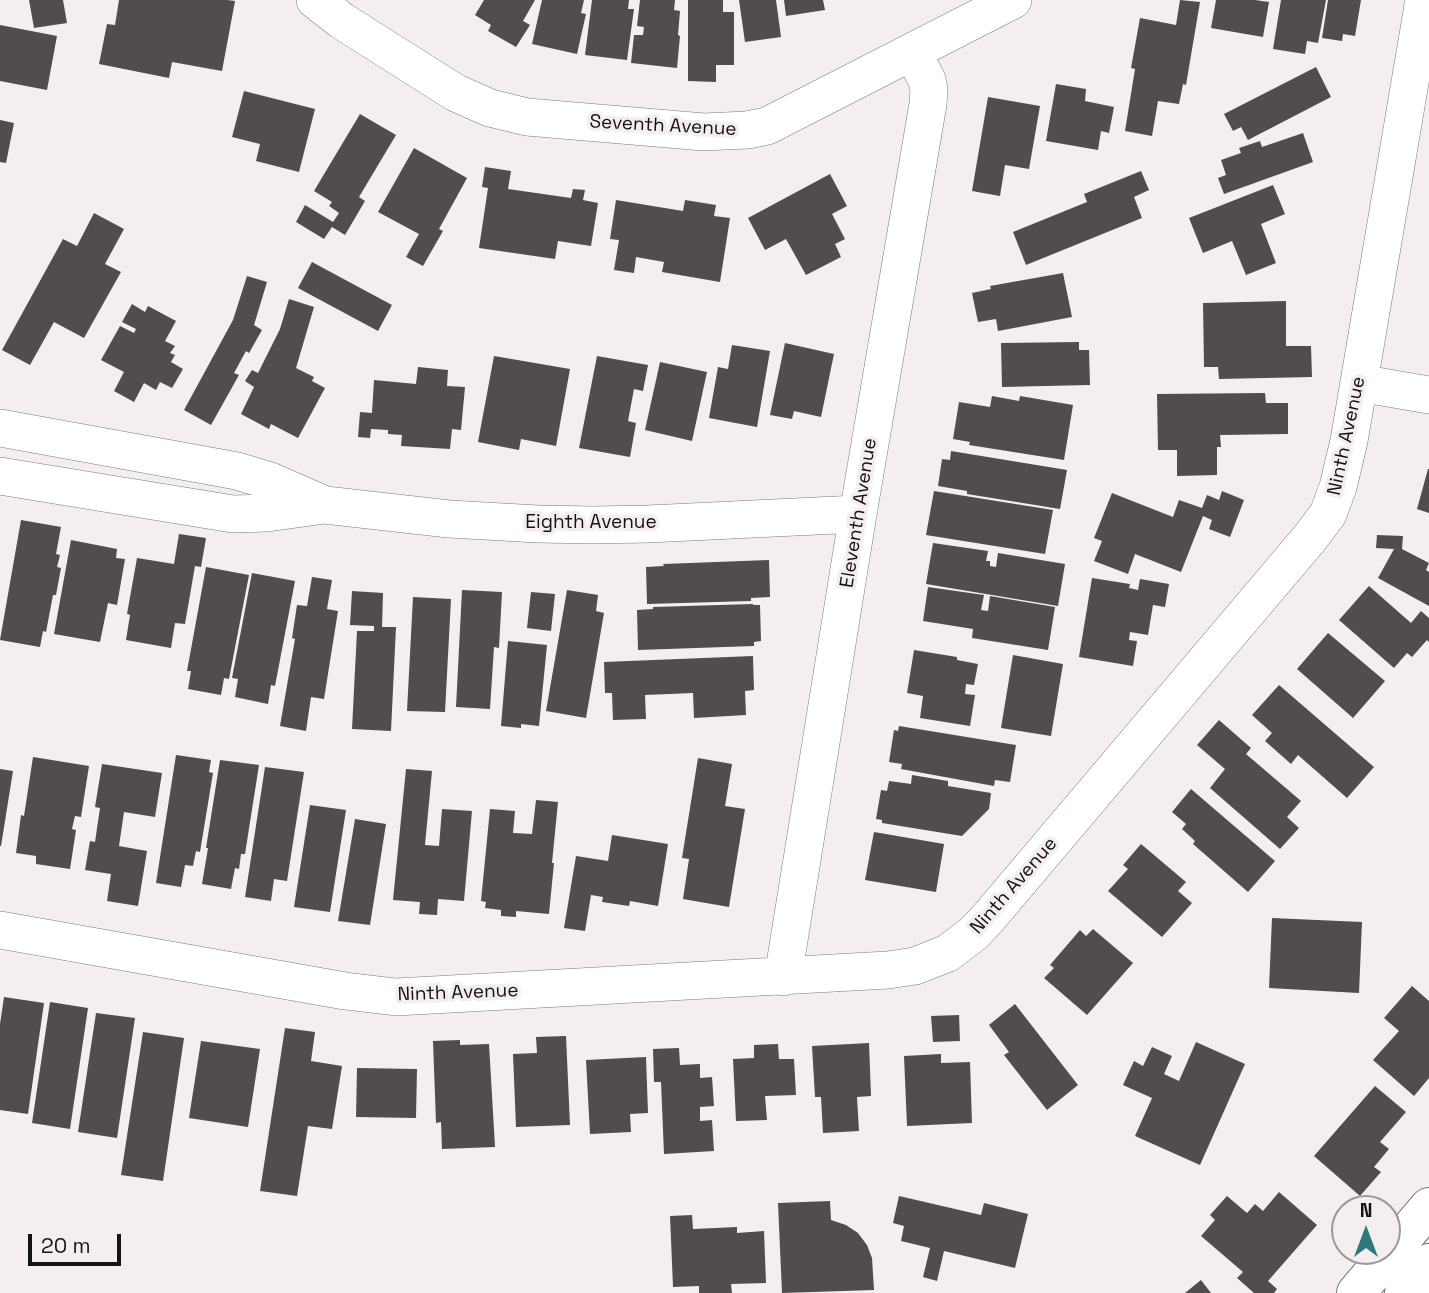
<!DOCTYPE html>
<style>
body{margin:0}
#map{position:relative;width:1429px;height:1293px;overflow:hidden;background:#f5eeef;font-family:"Space Grotesk",sans-serif}
canvas{display:block}
.north{position:absolute;left:1331px;top:1195px;width:70px;height:70px;box-sizing:border-box;background:#f5eeef;border:2px solid #9b9697;border-radius:50%;rotate:0deg;font-size:19px;font-weight:700;line-height:28px;text-align:center;color:#141212}
.north::after{content:'';display:block;margin:auto;width:24px;height:32px;background:#307880;clip-path:polygon(50% 0,100% 100%,50% 72%,0 100%)}
.scale{position:absolute;left:28px;top:1234px;width:93px;height:32px;box-sizing:border-box;border:4px solid #141212;border-top:0;padding-left:9px;font-size:21px;line-height:24px;white-space:nowrap;color:#141212;-webkit-text-stroke:5px #f5eeef;paint-order:stroke}
</style>
<div id="map">
<canvas width="1429" height="1293"></canvas>
<div class="north">N</div>
<div class="scale">20 m</div>
</div>
<script>
const g = document.querySelector('canvas').getContext('2d');
g.lineJoin = 'round';
function fill(path, color) { g.fillStyle = color; g.fill(path, 'evenodd'); }
const toPath = rows => new Path2D(rows.map(r => 'M' + r).join(''));
function trace(path, color, width, dash) { g.strokeStyle = color; g.lineWidth = width; g.lineCap = dash ? 'butt' : 'round'; g.setLineDash(dash || []); g.stroke(path); }
function write(font, color, halo, rows, align = 'center') {
  g.font = font + ' "Space Grotesk",sans-serif'; g.lineWidth = 7; g.setLineDash([]); g.textBaseline = 'middle'; g.strokeStyle = halo; g.fillStyle = color; for (const [text, x, y, turn = 0] of rows) {
    g.save(); g.translate(x, y); g.rotate((+turn || 0) * Math.PI / 180); g.textAlign = isNaN(turn) ? turn : align; if (halo) g.strokeText(text, 0, 0); g.fillText(text, 0, 0); g.restore();
  }
}
const building = toPath([
 [29,0,63,0,67,23,34,28],
 [119,0,227,0,235,1,222,71,172,62,169,78,99,64,107,24,115,25],
 [484,0,535,0,523,21,530,25,516,47,488,31,491,25,475,15],
 [542,0,584,0,581,13,586,14,577,54,532,44],
 [592,0,629,0,628,9,634,9,627,60,585,55],
 [640,0,675,0,674,10,680,11,678,35,680,36,677,68,631,63,634,35,643,35,644,27,637,26],
 [688,0,723,0,723,12,734,12,734,65,716,65,716,82,688,81],
 [739,0,776,0,781,37,745,42],
 [784,0,823,0,825,10,786,16],
 [1180,0,1200,2,1186,85,1183,84,1179,104,1158,101,1152,136,1125,131,1135,69,1131,68,1140,18,1176,25],
 [1216,0,1255,0,1269,2,1263,37,1211,28],
 [1281,0,1326,0,1318,43,1307,41,1305,54,1273,49],
 [1328,0,1361,0,1355,36,1343,34,1342,41,1322,38],
 [0,25,57,36,47,90,0,81],
 [1316,67,1331,97,1248,140,1241,127,1233,131,1224,114],
 [1056,84,1086,89,1085,101,1114,107,1109,133,1101,131,1098,150,1046,141],
 [244,91,315,109,299,172,256,161,260,144,232,137],
 [988,97,1040,106,1029,169,1005,165,1000,196,972,191],
 [360,114,396,135,359,197,365,201,345,235,332,227,324,239,296,222,305,205,333,222,339,213,329,206,332,202,314,191],
 [0,120,14,123,6,163,0,162],
 [1303,133,1313,162,1224,194,1218,178,1226,175,1221,160,1241,153,1239,148,1260,141,1262,147],
 [414,148,467,178,439,229,443,231,423,266,406,257,419,234,378,212],
 [485,167,511,171,508,189,571,198,573,189,585,190,583,200,598,203,591,246,558,241,555,259,479,248,488,188,482,187],
 [1141,171,1149,190,1134,197,1142,218,1026,265,1013,232,1087,202,1084,194],
 [830,174,847,206,832,214,845,239,835,244,841,257,806,275,786,239,765,250,748,218],
 [1273,185,1285,214,1261,224,1276,263,1246,275,1232,241,1203,253,1189,218],
 [616,200,683,211,685,200,716,205,714,216,730,218,720,282,662,272,664,262,636,257,634,273,614,270,619,240,610,239],
 [94,213,124,229,105,264,121,272,84,338,54,322,30,365,2,350,63,239,77,246],
 [312,262,392,305,378,331,298,288],
 [1063,273,1072,317,998,331,996,319,978,322,972,293,991,289,990,286],
 [247,276,267,282,254,325,262,330,249,353,246,351,234,373,239,375,211,425,184,410,233,320],
 [289,299,314,307,296,368,314,377,312,381,325,388,298,438,271,424,269,429,241,414,254,387,245,381,252,370,258,373,280,329],
 [1286,301,1286,346,1311,346,1312,377,1219,379,1218,367,1204,367,1203,303],
 [132,304,145,312,148,306,176,321,165,341,175,346,170,353,175,355,171,362,183,369,172,388,160,382,156,390,144,383,134,402,114,391,124,372,101,360,120,326,134,333,136,329,122,322],
 [1079,342,1079,350,1089,350,1090,385,1002,387,1001,343],
 [785,343,834,354,821,417,794,411,792,419,770,415],
 [732,345,770,351,757,427,709,418,718,367,728,369],
 [494,356,570,369,556,446,521,439,519,450,478,442],
 [597,356,648,365,643,391,634,389,628,421,636,423,630,457,579,448],
 [660,362,707,372,692,441,645,430],
 [418,367,448,370,447,386,465,387,461,430,452,429,450,449,401,446,402,435,388,434,388,430,371,429,370,438,358,437,360,412,372,413,374,380,416,384],
 [1265,393,1266,403,1288,403,1288,434,1220,435,1221,447,1217,447,1217,475,1177,476,1177,450,1158,450,1157,394],
 [992,396,1019,401,1020,396,1073,405,1064,460,969,445,970,442,953,439,959,402,990,407],
 [951,451,1067,470,1060,509,967,494,967,491,938,486,942,459,950,460],
 [1428,469,1429,469,1429,513,1417,509],
 [934,491,1053,510,1045,554,926,535],
 [1222,491,1244,500,1230,537,1209,529,1212,520,1203,516,1181,572,1135,554,1128,574,1094,561,1102,541,1094,538,1112,493,1173,517,1179,500,1202,508,1207,495,1219,500],
 [21,520,61,527,56,554,60,555,57,567,61,568,56,595,53,595,46,632,43,631,40,647,0,640],
 [179,534,206,538,201,567,195,566,185,624,175,623,171,648,126,640,130,615,127,614,137,558,174,564],
 [1377,535,1403,536,1402,549,1429,563,1426,570,1429,572,1429,606,1378,578,1394,549,1376,548],
 [71,540,117,549,116,558,125,559,117,605,108,603,100,642,54,634],
 [933,543,988,551,986,561,990,561,990,566,996,567,998,553,1065,564,1058,606,926,584],
 [769,560,770,597,751,598,751,601,647,604,646,567,664,566,663,564],
 [206,567,249,575,229,679,224,678,221,695,188,689,191,671,187,671],
 [252,573,295,581,275,686,271,685,268,704,235,697,238,679,232,678],
 [312,577,332,580,327,609,338,611,324,699,311,697,306,731,280,726,295,639,292,638,297,605,307,606],
 [1092,578,1130,584,1129,588,1138,590,1140,579,1169,584,1165,607,1153,605,1148,635,1130,632,1129,640,1137,641,1133,666,1079,657],
 [1369,586,1411,623,1421,611,1429,618,1429,642,1427,640,1412,657,1407,653,1394,668,1339,620],
 [928,587,984,595,981,610,988,611,990,596,1055,607,1048,650,972,638,973,629,923,621],
 [462,590,502,592,499,648,494,647,490,709,456,707],
 [567,590,598,595,596,611,604,613,586,718,546,711],
 [352,591,383,593,382,627,396,627,391,731,352,729,357,631,374,631,374,626,350,625],
 [531,592,555,594,551,631,527,628],
 [413,597,451,599,445,712,407,711],
 [753,604,753,605,760,605,761,641,754,642,754,646,638,650,637,610,653,609,653,607],
 [1328,633,1385,681,1353,718,1297,669],
 [508,641,547,645,539,726,521,724,521,728,501,726],
 [914,650,957,657,957,660,978,664,974,685,966,684,965,694,975,695,970,726,920,718,923,696,907,693],
 [1013,655,1063,664,1051,736,1001,728],
 [753,656,754,690,745,691,746,715,694,718,693,693,645,695,646,719,613,720,612,693,605,693,604,662],
 [1279,685,1374,767,1347,798,1298,755,1291,764,1265,741,1272,733,1252,715],
 [1219,720,1251,748,1246,754,1301,801,1287,817,1299,828,1280,849,1210,788,1225,769,1197,745],
 [899,726,1016,745,1010,782,995,780,994,786,901,769,902,764,889,762,894,730,898,731],
 [176,755,211,760,209,772,213,773,200,852,196,851,193,866,185,865,181,887,156,883],
 [33,757,89,766,81,817,75,816,72,829,76,830,70,869,36,864,36,856,16,853,21,815,24,816],
 [698,758,732,764,725,806,745,809,729,907,683,899,689,859,682,858],
 [220,760,259,765,245,854,241,854,239,869,235,868,231,889,202,884,208,848,206,848],
 [102,764,162,773,155,817,124,812,119,846,147,851,138,906,107,901,111,874,85,870,90,841,95,842,100,808,95,807],
 [265,767,304,772,287,881,274,879,271,901,245,897],
 [0,769,13,771,1,846,0,846],
 [406,769,432,771,425,845,439,846,442,809,472,811,464,901,438,899,437,915,419,914,420,902,393,900],
 [912,775,948,781,948,786,991,793,989,809,962,836,882,823,882,820,876,819,881,790,887,791,889,781,911,784],
 [1191,789,1275,861,1248,892,1193,844,1195,841,1182,829,1186,824,1172,812],
 [536,800,558,802,552,863,554,863,549,914,516,911,516,917,501,916,501,910,485,908,486,902,481,901,490,809,515,811,513,833,532,834],
 [310,805,346,810,330,912,294,907],
 [355,819,386,824,370,925,338,921],
 [874,832,944,844,936,892,865,880],
 [612,835,668,844,658,906,630,901,629,906,602,902,603,897,591,895,585,931,564,928,576,856,608,861],
 [1141,844,1186,882,1178,891,1192,903,1162,937,1108,891,1128,869,1123,865],
 [1272,918,1362,922,1359,993,1269,988],
 [1093,929,1133,963,1087,1015,1044,978,1054,968,1050,965,1080,930,1086,936],
 [1412,986,1429,1001,1429,1078,1414,1096,1373,1060,1399,1031,1384,1018],
 [4,997,44,1003,28,1114,0,1110,0,1024],
 [50,1002,88,1008,70,1129,32,1123],
 [1015,1004,1078,1085,1047,1110,1004,1055,1009,1052,989,1025],
 [96,1013,135,1018,117,1138,78,1132],
 [959,1015,960,1041,933,1042,931,1016],
 [285,1028,315,1032,311,1061,342,1066,332,1129,308,1126,297,1196,260,1191],
 [143,1032,184,1038,163,1181,121,1175],
 [566,1036,570,1125,516,1127,513,1054,537,1053,536,1037],
 [460,1040,460,1045,489,1044,495,1147,442,1149,441,1122,436,1123,433,1041],
 [201,1041,260,1049,248,1127,189,1118],
 [1196,1042,1245,1064,1200,1165,1135,1136,1152,1098,1123,1085,1134,1061,1143,1066,1152,1047,1172,1056,1164,1074,1179,1081],
 [869,1043,871,1096,857,1097,859,1131,823,1133,821,1097,815,1097,812,1046],
 [778,1044,779,1059,794,1059,796,1095,765,1096,767,1120,736,1121,733,1059,754,1058,754,1045],
 [679,1048,680,1065,700,1064,700,1078,712,1077,714,1106,700,1107,700,1121,712,1120,714,1151,664,1154,661,1082,654,1082,653,1049],
 [941,1054,941,1063,970,1062,972,1123,907,1126,904,1056],
 [646,1057,648,1113,630,1114,631,1132,590,1134,586,1060],
 [357,1068,417,1069,416,1118,356,1117],
 [1375,1086,1406,1112,1380,1142,1389,1149,1374,1167,1381,1172,1360,1196,1314,1156],
 [1279,1192,1317,1225,1268,1281,1277,1289,1274,1293,1254,1293,1237,1278,1243,1272,1201,1236,1215,1220,1210,1215,1227,1196,1247,1213,1255,1204,1263,1211],
 [899,1196,981,1215,984,1203,1028,1214,1015,1268,944,1251,937,1281,923,1277,930,1248,901,1241,904,1226,893,1223],
 [830,1201,831,1220,846,1225,858,1233,867,1245,872,1258,874,1290,782,1293,778,1203],
 [692,1215,693,1229,737,1227,737,1233,764,1231,766,1283,731,1284,732,1293,699,1293,699,1286,673,1287,670,1216],
 [1201,1280,1211,1293,1185,1293]
]);
const street = toPath([
 [315,0,342,21,456,93,490,108,527,117,704,132,747,130,767,126,1013,0],
 [1359,383,1429,395],
 [0,428,237,471,270,481,325,505],
 [0,476,233,514,267,513,325,505,449,519,538,524,593,525,648,524,858,514],
 [0,930,345,991,396,997,888,970,915,966,948,953,974,933,989,917,1309,539,1328,514,1338,487,1349,441,1424,0],
 [783,977,858,514,928,104,929,90,927,80,912,52]
]);
const secondary = toPath([
 [1356,1293,1429,1207],
 [1404,1293,1429,1263]
]);
const streetNames = [
 ["Seventh Avenue",663,126,3],
 ["Ninth Avenue",1347,436,-78],
 ["Eleventh Avenue",859,513,-81],
 ["Eighth Avenue",591,523],
 ["Ninth Avenue",1014,886,-49],
 ["Ninth Avenue",458,993,-2]
];
fill(building, '#524c4d');
trace(street, '#7e7879', 38);
trace(secondary, '#7e7879', 40);
trace(street, '#fff', 37);
trace(secondary, '#fff', 38);
write('19px', '#141212', '#f5eeef', streetNames);
</script>
